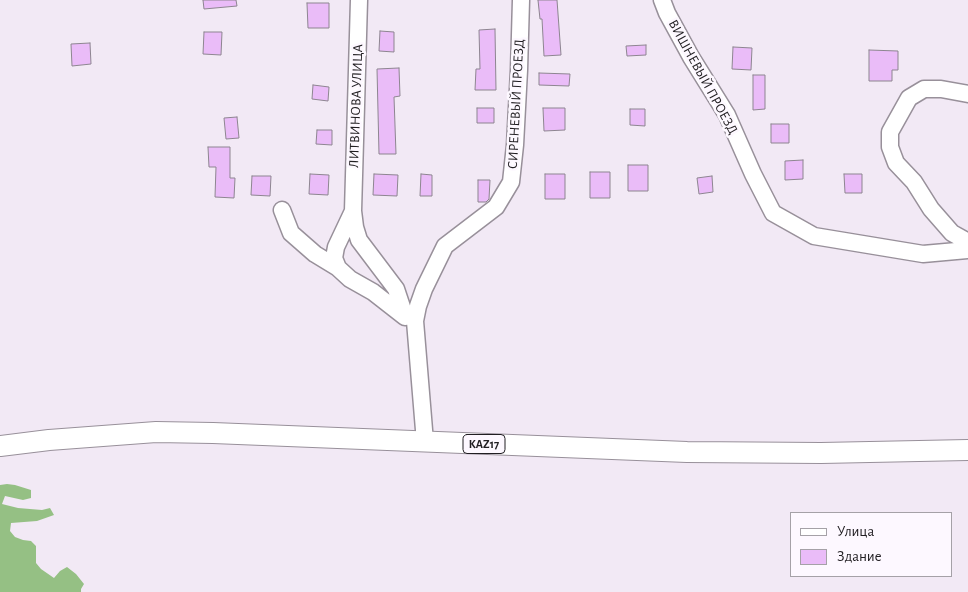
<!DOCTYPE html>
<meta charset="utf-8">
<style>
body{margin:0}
#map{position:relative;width:968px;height:592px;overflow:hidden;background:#f2e9f5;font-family:"Alegreya Sans",sans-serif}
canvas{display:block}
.legend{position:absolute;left:790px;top:512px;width:162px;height:65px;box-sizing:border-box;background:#fdf8ff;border:1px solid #a5a1a7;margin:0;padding:6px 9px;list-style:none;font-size:15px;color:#211e22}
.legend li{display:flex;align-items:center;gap:10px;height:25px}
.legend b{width:25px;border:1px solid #a5a1a7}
</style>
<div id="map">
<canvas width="968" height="592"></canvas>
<ul class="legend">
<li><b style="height:6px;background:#fff"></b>Улица</li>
<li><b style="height:14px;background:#eabcf8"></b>Здание</li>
</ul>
</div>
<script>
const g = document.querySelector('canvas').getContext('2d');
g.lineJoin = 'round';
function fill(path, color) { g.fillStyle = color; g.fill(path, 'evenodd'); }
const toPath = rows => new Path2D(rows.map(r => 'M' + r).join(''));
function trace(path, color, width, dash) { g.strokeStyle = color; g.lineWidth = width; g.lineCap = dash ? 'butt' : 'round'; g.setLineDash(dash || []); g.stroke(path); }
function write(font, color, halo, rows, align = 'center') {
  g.font = font + ' "Alegreya Sans",sans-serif'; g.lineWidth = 5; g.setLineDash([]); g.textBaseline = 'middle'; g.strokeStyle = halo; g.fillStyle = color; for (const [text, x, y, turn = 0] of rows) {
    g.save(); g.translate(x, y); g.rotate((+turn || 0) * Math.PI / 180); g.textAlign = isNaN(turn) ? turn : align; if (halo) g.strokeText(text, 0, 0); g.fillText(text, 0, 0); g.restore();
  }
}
const forest = toPath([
 [7,484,15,485,31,490,31,498,23,500,5,496,2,504,18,508,42,510,50,508,54,515,37,521,11,523,10,531,15,537,23,540,31,541,36,546,36,563,41,569,54,578,60,571,67,567,76,574,84,584,81,589,81,592,0,592,0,485]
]);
const building = toPath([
 [203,0,236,0,237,6,204,9,203,0],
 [538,0,557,0,561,55,544,56,542,19,540,19,538,0],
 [307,3,329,3,329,28,308,28,307,3],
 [495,29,496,90,475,90,476,69,480,69,479,30,495,29],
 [380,31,394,32,394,52,379,51,380,31],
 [204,32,222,32,221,55,203,54,204,32],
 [90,43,91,64,72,66,71,44,90,43],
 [646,45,646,55,627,56,626,46,646,45],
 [733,47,752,48,751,70,732,69,733,47],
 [869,50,898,51,898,70,892,70,892,81,869,81,869,50],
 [399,68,400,96,394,97,396,154,379,154,377,69,399,68],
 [539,73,570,74,569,86,539,85,539,73],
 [753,75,765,75,765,109,753,110,753,75],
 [313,85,329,87,328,101,312,99,313,85],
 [477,108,494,108,494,123,477,123,477,108],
 [543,108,565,108,565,130,544,131,543,108],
 [630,109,645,109,645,126,630,125,630,109],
 [237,117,239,138,226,139,224,118,237,117],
 [771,124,789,124,789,143,771,143,771,124],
 [317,130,332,130,332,145,316,144,317,130],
 [208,147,230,147,230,178,235,178,234,198,215,197,216,167,209,167,208,147],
 [803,160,803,179,785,180,785,161,803,160],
 [628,165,648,165,648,191,628,191,628,165],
 [590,172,610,172,610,198,590,198,590,172],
 [310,174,329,175,328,195,309,194,310,174],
 [374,174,398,175,397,196,373,195,374,174],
 [421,174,432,175,432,196,420,196,421,174],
 [545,174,565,174,565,199,545,199,545,174],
 [844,174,862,174,862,193,845,193,844,174],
 [252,176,271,176,270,196,251,195,252,176],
 [712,176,713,192,699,194,697,178,712,176],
 [478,180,490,180,489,199,486,202,478,202,478,180]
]);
const minor = toPath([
 [359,0,353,211,355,227,359,240,396,289,405,316],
 [662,0,667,13,691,57,727,115,753,174,773,213,814,236,923,254,968,250],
 [968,94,941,89,924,89,909,98,890,132,890,147,896,163,914,182,931,209,952,233,968,242],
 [282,210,291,233,315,254,338,268],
 [353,211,336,247,334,258,338,268,350,279,373,292,405,317],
 [425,442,415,321,418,306,424,289,445,246,496,207,511,182,515,145,519,70,521,0]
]);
const major = toPath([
 [0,446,49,440,156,432,213,433,687,452,821,453,968,450]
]);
const shields = [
 [484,444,42]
];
const shieldNames = [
 ["KAZ17",484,444]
];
const streetNames = [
 ["ВИШНЕВЫЙ ПРОЕЗД",703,77,61],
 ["СИРЕНЕВЫЙ ПРОЕЗД",516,104,-87],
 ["ЛИТВИНОВА УЛИЦА",356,106,-88]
];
fill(forest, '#95c084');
fill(building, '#eabcf8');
trace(building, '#8d8590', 1);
trace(minor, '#98909a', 19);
trace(major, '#98909a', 22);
trace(minor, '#fff', 16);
trace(major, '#fff', 20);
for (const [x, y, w] of shields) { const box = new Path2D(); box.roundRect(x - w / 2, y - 9.5, w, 19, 4); g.fillStyle = '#fdf8ff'; g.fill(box); trace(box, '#211e22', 1); }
write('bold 12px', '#211e22', null, shieldNames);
write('14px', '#211e22', '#fdf8ff', streetNames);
</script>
